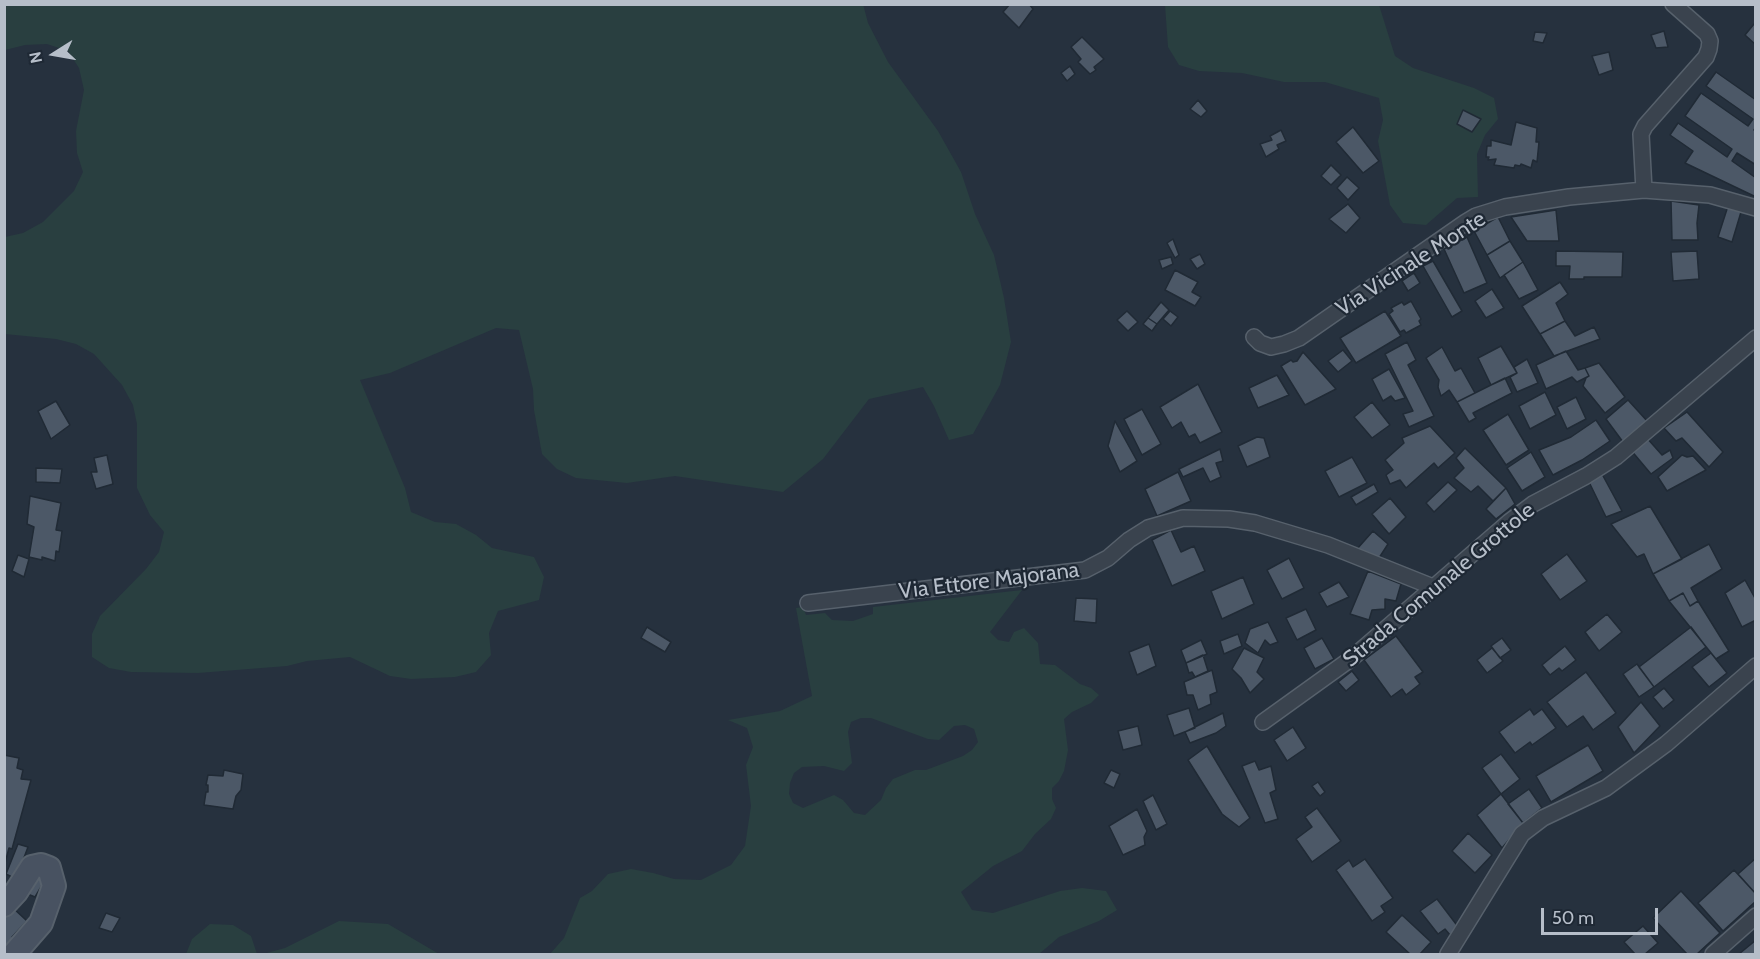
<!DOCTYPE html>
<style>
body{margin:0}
#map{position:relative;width:1760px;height:959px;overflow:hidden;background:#26313e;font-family:Cabin,sans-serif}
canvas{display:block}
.frame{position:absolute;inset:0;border:6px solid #b6bec9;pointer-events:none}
.north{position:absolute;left:24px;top:24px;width:60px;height:60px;-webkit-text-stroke:4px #1e2834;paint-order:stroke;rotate:259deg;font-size:16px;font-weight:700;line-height:24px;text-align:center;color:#b6bec9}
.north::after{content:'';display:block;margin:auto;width:21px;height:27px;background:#b6bec9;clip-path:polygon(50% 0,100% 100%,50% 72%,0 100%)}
.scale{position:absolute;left:1541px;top:908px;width:117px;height:27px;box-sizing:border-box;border:3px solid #b6bec9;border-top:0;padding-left:8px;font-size:18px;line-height:21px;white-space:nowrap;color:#b6bec9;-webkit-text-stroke:4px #1e2834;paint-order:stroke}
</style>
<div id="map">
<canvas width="1760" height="959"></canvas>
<div class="frame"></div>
<div class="north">N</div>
<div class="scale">50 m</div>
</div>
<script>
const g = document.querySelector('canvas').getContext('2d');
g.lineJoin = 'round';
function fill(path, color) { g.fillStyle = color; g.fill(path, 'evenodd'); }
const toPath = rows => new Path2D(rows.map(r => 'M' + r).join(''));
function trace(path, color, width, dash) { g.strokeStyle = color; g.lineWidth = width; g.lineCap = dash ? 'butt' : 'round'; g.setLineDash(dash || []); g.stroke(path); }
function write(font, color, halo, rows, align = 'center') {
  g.font = font + ' Cabin,sans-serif'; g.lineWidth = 4.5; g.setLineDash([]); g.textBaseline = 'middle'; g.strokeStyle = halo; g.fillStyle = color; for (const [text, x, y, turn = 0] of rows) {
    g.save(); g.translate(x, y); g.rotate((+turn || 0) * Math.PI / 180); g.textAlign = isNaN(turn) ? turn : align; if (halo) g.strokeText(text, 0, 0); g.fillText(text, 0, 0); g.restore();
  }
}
const green = toPath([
 [863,4,868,23,888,62,938,131,961,172,975,214,994,255,1004,298,1011,342,1000,385,973,434,949,440,934,406,923,387,869,399,823,459,783,492,675,476,627,483,576,478,557,469,542,454,534,410,533,389,519,330,496,328,390,373,360,380,405,488,411,512,435,522,456,524,476,535,492,548,534,557,544,577,539,600,498,611,489,633,491,655,476,672,455,677,411,679,390,676,350,657,307,661,287,666,198,673,131,672,109,668,92,657,92,634,100,616,146,569,159,552,164,532,150,515,137,488,137,424,133,405,122,385,94,354,76,344,56,339,5,334,5,237,23,233,43,222,74,191,83,172,77,153,76,131,84,90,79,68,68,51,47,44,25,45,5,50,5,5],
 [1165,5,1379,5,1395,56,1413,68,1474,88,1494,98,1498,119,1485,135,1477,154,1478,197,1457,198,1426,225,1403,223,1390,205,1378,141,1383,120,1379,98,1325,82,1284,82,1242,73,1199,71,1179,65,1168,47],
 [1022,590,990,632,998,640,1009,642,1014,632,1024,628,1038,643,1040,664,1055,665,1080,684,1091,688,1099,695,1091,703,1072,712,1064,719,1068,750,1064,771,1059,781,1052,788,1052,799,1056,808,1051,819,1035,834,1022,851,993,866,961,892,972,910,993,913,1060,891,1082,888,1106,891,1117,910,1099,921,1059,937,1039,954,550,954,564,938,580,898,592,891,608,874,631,869,653,873,674,879,701,880,731,865,745,846,751,806,746,765,753,747,747,728,728,720,780,711,812,696,796,608,803,607,806,615,825,613,832,620,853,621,873,614,873,607],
 [861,718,871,718,928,739,939,740,954,726,965,725,974,729,978,742,972,750,963,756,926,770,915,770,893,779,886,788,881,800,865,815,854,813,843,800,834,795,803,808,793,803,789,794,790,783,794,773,802,767,824,766,844,771,852,763,848,732,851,722],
 [339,921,388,924,439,954,263,954,285,948],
 [210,924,233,925,251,936,257,954,186,954,192,939]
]);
const building = toPath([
 [1010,4,1029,4,1033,9,1019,28,1003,12,1010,4],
 [1754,24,1756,25,1756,45,1745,35,1754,24],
 [1664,31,1668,47,1656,48,1651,35,1664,31],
 [1535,32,1547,33,1543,43,1533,41,1535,32],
 [1082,37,1104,59,1094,67,1096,70,1090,74,1078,62,1081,59,1071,47,1082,37],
 [1609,52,1613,70,1599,75,1592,56,1609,52],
 [1070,66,1075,74,1067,81,1061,73,1070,66],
 [1716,72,1756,100,1756,127,1754,130,1756,131,1756,165,1737,153,1732,161,1756,178,1756,197,1685,163,1693,151,1670,135,1678,123,1727,157,1732,149,1685,116,1701,93,1748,126,1753,119,1706,86,1716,72],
 [1198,100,1207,111,1201,117,1190,109,1198,100],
 [1463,110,1481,119,1472,132,1457,124,1463,110],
 [1516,122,1537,128,1536,142,1539,142,1537,162,1533,160,1531,168,1521,164,1520,166,1515,165,1514,168,1494,165,1496,159,1488,160,1489,157,1486,157,1487,146,1491,146,1491,140,1511,145,1516,122],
 [1353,127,1379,161,1363,173,1336,142,1353,127],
 [1281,130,1286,141,1277,145,1279,149,1266,157,1260,144,1272,140,1270,136,1281,130],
 [1331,165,1341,175,1331,185,1321,176,1331,165],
 [1347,177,1359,188,1348,200,1337,188,1347,177],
 [1671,201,1699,205,1697,223,1698,240,1672,240,1671,201],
 [1348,204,1360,218,1346,233,1329,219,1348,204],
 [1728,206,1741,212,1732,242,1718,237,1728,206],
 [1556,210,1559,241,1527,241,1511,217,1556,210],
 [1498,217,1510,241,1487,255,1474,231,1498,217],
 [1467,237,1487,283,1464,293,1444,249,1467,237],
 [1173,239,1179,255,1175,258,1167,243,1173,239],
 [1510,241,1523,262,1500,278,1487,255,1510,241],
 [1556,251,1623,252,1622,277,1584,277,1584,279,1569,279,1570,266,1556,266,1556,251],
 [1697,251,1699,279,1673,281,1671,252,1697,251],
 [1200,254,1205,264,1197,269,1190,259,1200,254],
 [1171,257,1173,264,1162,269,1159,260,1171,257],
 [1433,261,1462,311,1452,317,1423,266,1433,261],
 [1523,262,1538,290,1519,299,1504,275,1523,262],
 [1175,270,1198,282,1192,292,1201,297,1195,306,1165,290,1175,270],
 [1414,273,1420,283,1408,291,1402,281,1414,273],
 [1560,282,1568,294,1556,303,1565,321,1540,334,1522,306,1560,282],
 [1492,289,1504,308,1486,318,1475,301,1492,289],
 [1411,301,1421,319,1419,321,1421,325,1406,333,1404,330,1400,332,1389,314,1393,311,1391,308,1402,302,1404,305,1411,301],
 [1161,302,1169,310,1157,324,1148,318,1161,302],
 [1127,311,1138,322,1128,331,1117,320,1127,311],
 [1170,311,1178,317,1171,326,1163,319,1170,311],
 [1385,311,1401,336,1356,363,1340,338,1385,311],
 [1148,318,1157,324,1152,331,1143,324,1148,318],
 [1565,321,1575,336,1594,327,1600,339,1554,356,1540,334,1565,321],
 [1407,342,1416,360,1408,365,1434,416,1409,427,1403,414,1413,411,1385,354,1407,342],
 [1501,346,1517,373,1491,385,1478,358,1501,346],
 [1442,347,1455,371,1461,368,1475,393,1457,402,1449,390,1441,396,1438,387,1439,380,1426,358,1442,347],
 [1343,350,1352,361,1338,372,1328,361,1343,350],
 [1566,351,1578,370,1585,368,1589,376,1577,382,1572,377,1546,389,1536,365,1566,351],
 [1303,352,1336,389,1305,405,1281,366,1291,360,1293,362,1297,361,1303,352],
 [1527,359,1538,383,1517,392,1510,377,1517,373,1514,367,1527,359],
 [1599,363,1625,397,1605,413,1583,386,1586,378,1589,376,1585,368,1599,363],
 [1389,369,1405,398,1395,401,1391,396,1383,401,1372,379,1389,369],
 [1277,375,1289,395,1258,408,1249,388,1277,375],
 [1505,378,1512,393,1473,413,1476,418,1469,422,1457,402,1505,378],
 [1198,384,1222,432,1200,443,1195,434,1189,437,1181,422,1172,428,1160,407,1198,384],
 [1545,392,1556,415,1530,429,1519,406,1545,392],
 [1576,397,1586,419,1567,429,1557,407,1576,397],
 [1628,400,1648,422,1623,442,1606,419,1628,400],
 [56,401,70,425,51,439,38,411,56,401],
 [1372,402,1390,425,1372,438,1354,417,1372,402],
 [1142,409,1161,444,1142,455,1124,419,1142,409],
 [1687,412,1723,452,1709,467,1682,438,1676,441,1664,428,1687,412],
 [1508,414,1529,450,1506,465,1483,430,1508,414],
 [1596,420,1610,441,1582,460,1553,475,1539,450,1571,437,1596,420],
 [1115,421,1137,461,1120,472,1108,446,1115,421],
 [1430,426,1455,453,1438,468,1434,463,1406,488,1400,480,1390,484,1386,475,1393,470,1385,460,1404,443,1402,438,1430,426],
 [1257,437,1264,438,1270,457,1247,467,1238,446,1257,437],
 [1646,437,1662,455,1670,450,1673,458,1651,474,1630,449,1646,437],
 [1465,448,1506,488,1493,501,1478,486,1471,492,1454,478,1464,468,1456,458,1465,448],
 [1220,449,1223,461,1216,463,1221,477,1210,482,1203,468,1183,477,1179,469,1220,449],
 [1531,452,1545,477,1522,491,1507,468,1531,452],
 [107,455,113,484,96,489,91,472,97,472,94,458,107,455],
 [1682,455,1687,457,1693,456,1706,470,1667,491,1658,477,1682,455],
 [1352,457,1367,483,1339,497,1325,471,1352,457],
 [36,468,62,469,60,483,36,482,36,468],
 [1178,472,1191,501,1157,516,1145,489,1178,472],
 [1602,474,1622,511,1606,517,1589,482,1602,474],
 [1448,482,1457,490,1434,512,1426,503,1448,482],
 [1374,484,1378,492,1356,505,1351,497,1374,484],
 [1506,488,1515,504,1496,519,1486,509,1506,488],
 [30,496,61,503,56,530,62,531,59,552,56,551,55,561,42,557,42,560,29,557,34,527,27,524,30,496],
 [1390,498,1406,517,1389,534,1372,514,1390,498],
 [1650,506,1682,559,1653,574,1644,554,1637,557,1611,524,1650,506],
 [1171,530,1181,552,1194,546,1205,571,1172,586,1152,540,1171,530],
 [1373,531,1388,544,1379,558,1357,549,1373,531],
 [1709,544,1722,569,1691,588,1698,601,1690,606,1683,593,1669,601,1653,574,1709,544],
 [1567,554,1587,581,1560,600,1541,574,1567,554],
 [18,555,29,559,24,577,12,571,18,555],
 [1289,558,1304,588,1282,599,1267,570,1289,558],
 [1368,571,1401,584,1396,601,1385,599,1385,609,1372,610,1369,620,1350,614,1368,571],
 [1243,577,1254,604,1222,619,1211,591,1243,577],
 [1745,580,1756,600,1756,620,1742,627,1725,593,1745,580],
 [1339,582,1349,597,1327,607,1319,593,1339,582],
 [1683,593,1690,606,1698,601,1729,651,1716,659,1669,601,1683,593],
 [1076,598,1097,599,1096,623,1074,621,1076,598],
 [1306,609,1316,630,1297,640,1286,618,1306,609],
 [1607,614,1622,632,1599,651,1585,632,1607,614],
 [1268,622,1278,642,1270,645,1265,640,1258,653,1245,643,1250,629,1268,622],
 [647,627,671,642,665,652,641,638,647,627],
 [1691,627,1706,647,1654,687,1639,667,1691,627],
 [1238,634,1242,646,1224,654,1220,641,1238,634],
 [1396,636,1423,672,1415,677,1420,684,1406,695,1402,689,1391,697,1364,660,1396,636],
 [1322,638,1334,659,1315,669,1304,648,1322,638],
 [1502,638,1511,650,1500,658,1491,646,1502,638],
 [1201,640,1207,654,1186,663,1181,650,1201,640],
 [1149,644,1156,666,1137,675,1129,652,1149,644],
 [1565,646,1576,660,1562,671,1559,668,1550,675,1542,665,1565,646],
 [1244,648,1264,658,1257,672,1264,679,1250,693,1241,678,1232,669,1244,648],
 [1492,648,1503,661,1487,673,1477,660,1492,648],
 [1711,653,1727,673,1709,687,1692,667,1711,653],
 [1203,655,1208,671,1195,677,1192,672,1189,673,1186,663,1203,655],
 [1637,664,1654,687,1639,697,1623,674,1637,664],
 [1212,670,1217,692,1210,695,1211,704,1198,710,1193,695,1187,695,1184,682,1212,670],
 [1352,671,1359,680,1346,691,1338,682,1352,671],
 [1586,672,1616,713,1593,730,1583,716,1567,727,1547,702,1586,672],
 [1664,688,1674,700,1663,709,1653,697,1664,688],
 [1641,702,1660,726,1634,753,1618,727,1641,702],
 [1189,708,1195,728,1174,736,1167,715,1189,708],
 [1530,709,1534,715,1542,709,1556,728,1532,745,1530,742,1515,753,1499,732,1530,709],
 [1223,713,1226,726,1216,733,1190,743,1185,732,1223,713],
 [1138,726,1142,745,1123,750,1118,731,1138,726],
 [1293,727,1306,748,1287,761,1274,740,1293,727],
 [1588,745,1603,771,1551,802,1536,776,1588,745],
 [1207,746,1250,818,1239,827,1222,814,1188,760,1207,746],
 [1501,754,1520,779,1501,794,1482,768,1501,754],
 [4,755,19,758,17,768,23,770,21,779,31,780,12,849,9,848,5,863,4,755],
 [1255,761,1259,770,1271,766,1276,790,1270,793,1278,819,1265,823,1242,766,1255,761],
 [224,770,243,774,241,790,236,796,233,809,204,805,206,792,208,792,208,785,206,785,208,775,223,776,224,770],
 [1111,770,1120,774,1114,788,1104,783,1111,770],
 [1318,782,1325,792,1320,796,1312,786,1318,782],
 [1529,789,1542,808,1523,823,1508,804,1529,789],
 [1501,794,1523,823,1502,848,1477,815,1501,794],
 [1153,795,1167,824,1156,830,1143,801,1153,795],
 [1317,808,1341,841,1312,862,1296,839,1312,827,1305,817,1317,808],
 [1137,809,1147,831,1144,837,1145,845,1123,855,1109,826,1137,809],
 [1468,833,1492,855,1475,873,1452,851,1468,833],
 [18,844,28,847,16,879,6,874,18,844],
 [1756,858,1756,894,1738,874,1756,858],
 [1365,859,1393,898,1381,906,1385,912,1372,921,1336,870,1349,860,1353,867,1365,859],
 [1734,870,1756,894,1756,901,1723,931,1698,903,1734,870],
 [34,876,44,882,35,897,25,893,34,876],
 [1681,891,1720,933,1697,954,1687,954,1653,918,1681,891],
 [1437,899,1459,928,1450,935,1445,929,1438,934,1420,911,1437,899],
 [13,908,27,921,12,937,18,941,4,951,4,917,13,908],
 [106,913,120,918,112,932,99,928,106,913],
 [1402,915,1431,942,1420,954,1410,954,1386,932,1402,915],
 [1643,926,1658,943,1645,954,1635,954,1624,942,1643,926],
 [1756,940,1756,954,1739,954,1756,940]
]);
const street = toPath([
 [1644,190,1641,134,1645,126,1706,57,1709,49,1710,41,1707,34,1673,4],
 [1254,337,1260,343,1271,347,1284,344,1299,338,1466,222,1476,216,1505,207,1569,197,1644,190,1710,195,1756,208],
 [808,603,1085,570,1108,558,1129,540,1148,528,1183,518,1229,519,1255,523,1328,545,1433,587],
 [1263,722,1352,658,1509,522,1533,504,1586,476,1616,457,1756,338],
 [1448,954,1522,834,1543,818,1606,788,1666,744,1756,666],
 [1713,954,1756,916]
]);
const secondary = toPath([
 [4,905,16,892,32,867,41,865,49,868,54,886,41,923,14,954]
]);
const streetNames = [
 ["Via Vicinale Monte",1411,264,-33],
 ["Via Ettore Majorana",989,581,-7],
 ["Strada Comunale Grottole",1439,585,-40]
];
fill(green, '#293f40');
fill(building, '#4c5867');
trace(building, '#202a35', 1.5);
trace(street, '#57616c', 18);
trace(secondary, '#57616c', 26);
trace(street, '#3a434e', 15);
trace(secondary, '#485261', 22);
write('22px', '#b6bec9', '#1e2834', streetNames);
</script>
